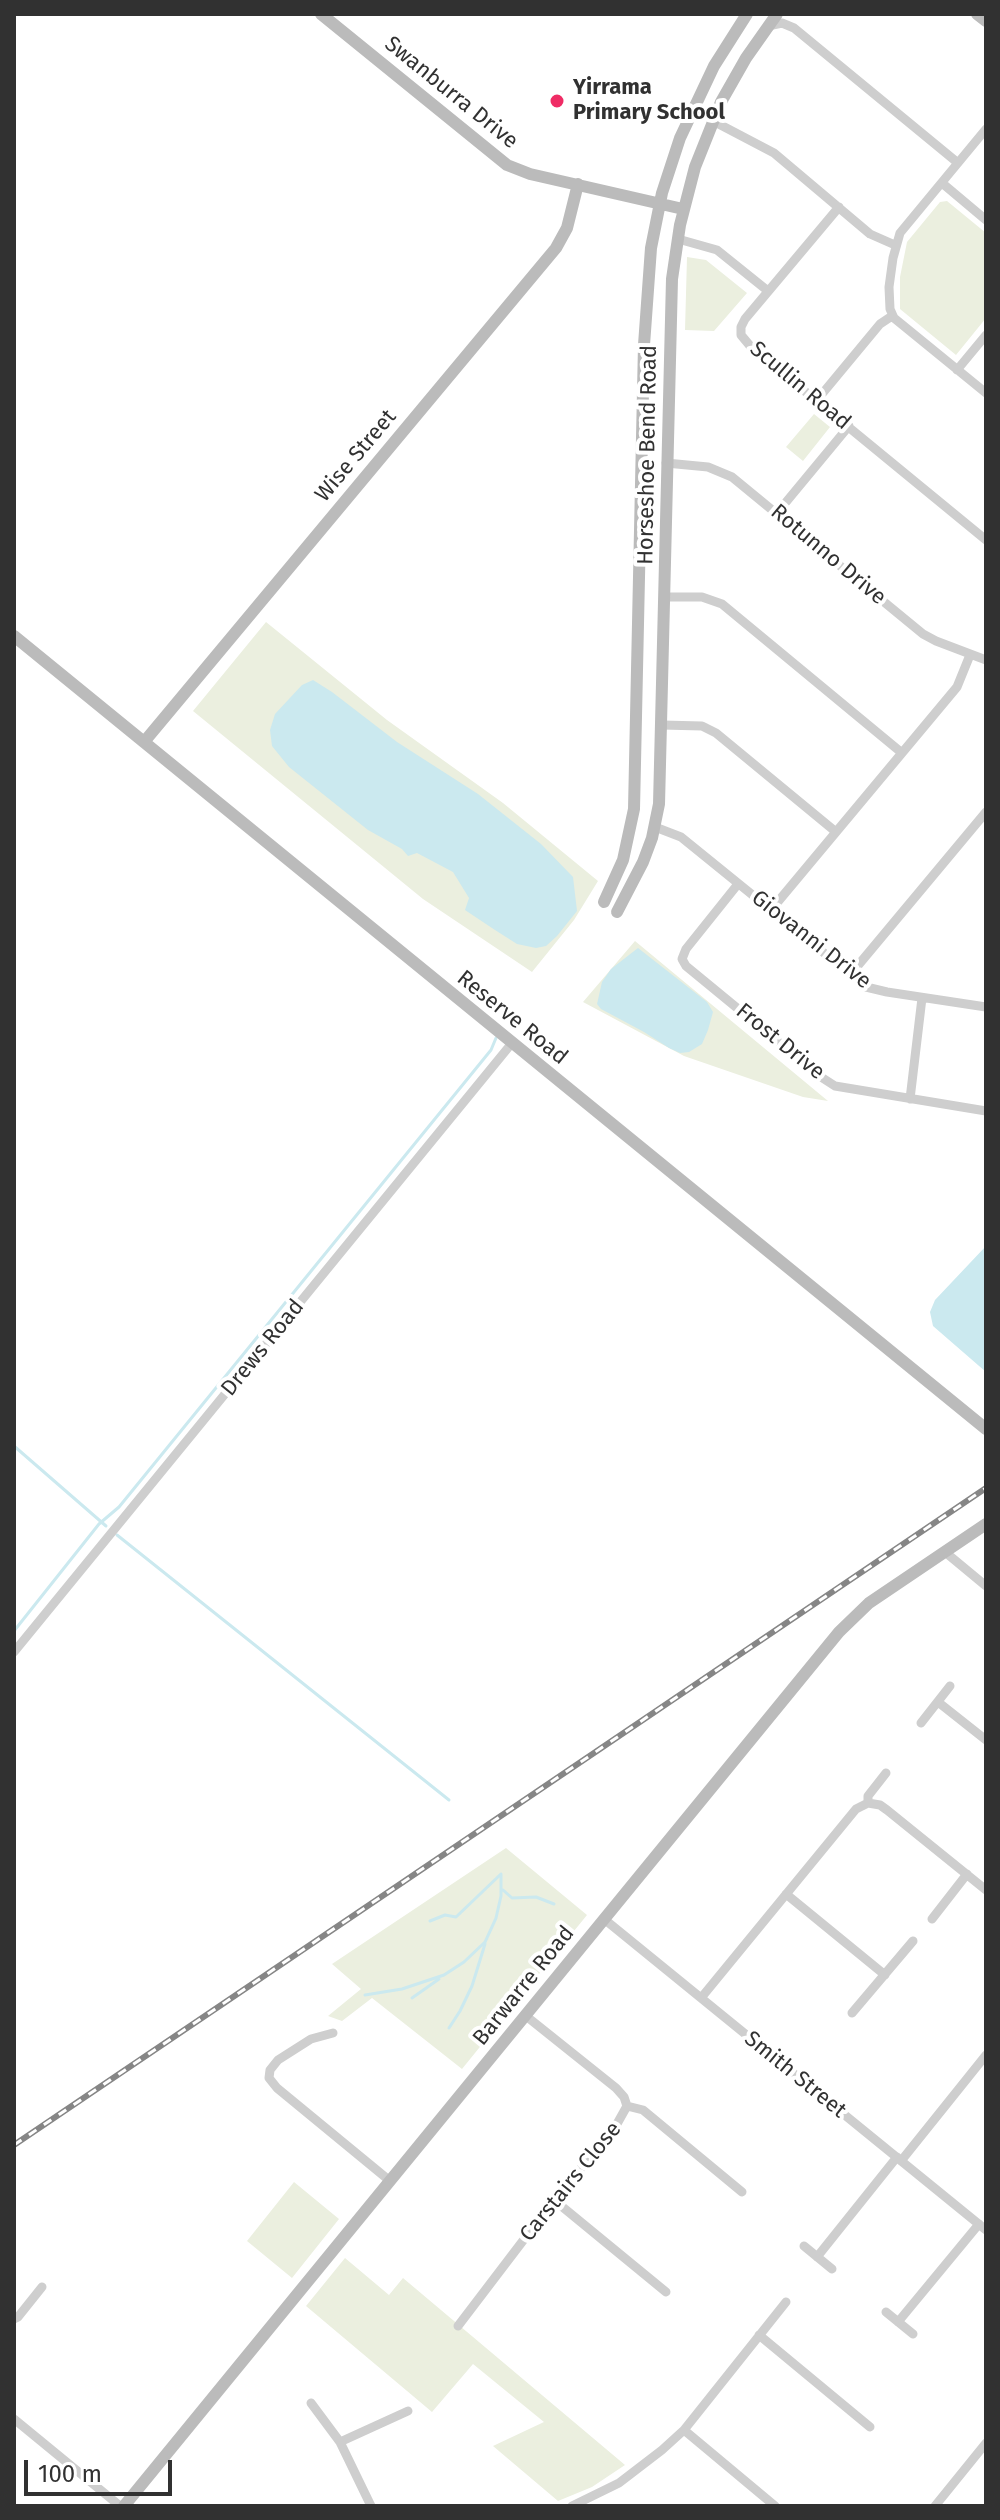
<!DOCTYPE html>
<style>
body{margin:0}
#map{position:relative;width:1000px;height:2520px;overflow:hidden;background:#fff;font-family:"Fira Sans",sans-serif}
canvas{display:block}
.frame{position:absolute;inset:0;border:16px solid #313131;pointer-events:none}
.scale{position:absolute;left:24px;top:2460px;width:148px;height:36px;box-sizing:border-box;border:4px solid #313131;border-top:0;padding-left:10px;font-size:24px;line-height:28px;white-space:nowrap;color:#313131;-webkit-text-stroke:6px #fff;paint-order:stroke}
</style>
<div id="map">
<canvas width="1000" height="2520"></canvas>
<div class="frame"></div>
<div class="scale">100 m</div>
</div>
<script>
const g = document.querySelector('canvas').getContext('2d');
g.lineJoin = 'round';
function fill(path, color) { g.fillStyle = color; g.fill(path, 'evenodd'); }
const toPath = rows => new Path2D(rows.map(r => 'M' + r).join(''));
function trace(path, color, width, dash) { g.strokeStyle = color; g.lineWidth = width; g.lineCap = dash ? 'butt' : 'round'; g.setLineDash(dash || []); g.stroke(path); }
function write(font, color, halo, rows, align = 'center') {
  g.font = font + ' "Fira Sans",sans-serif'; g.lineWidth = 8; g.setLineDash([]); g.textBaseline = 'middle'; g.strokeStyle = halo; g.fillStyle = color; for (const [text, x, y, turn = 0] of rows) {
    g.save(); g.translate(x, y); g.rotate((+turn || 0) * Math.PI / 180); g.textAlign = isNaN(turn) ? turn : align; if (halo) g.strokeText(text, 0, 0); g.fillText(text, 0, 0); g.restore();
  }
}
const green = toPath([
 [947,201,986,233,986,318,956,355,900,309,900,277,907,242,940,202],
 [687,257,706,260,747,293,714,331,685,330],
 [814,414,830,427,803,461,786,447],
 [266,622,387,720,503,803,598,881,574,920,532,972,423,899,193,711],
 [635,941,828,1101,803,1097,684,1056,583,1002],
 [506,1848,587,1915,462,2069,372,1998,342,2021,328,2016,361,1989,332,1964],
 [294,2182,339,2219,292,2278,247,2241],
 [345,2258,389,2295,403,2278,625,2465,592,2487,558,2501,493,2446,544,2422,473,2364,432,2412,306,2306]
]);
const water = toPath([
 [313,680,332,692,397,742,478,794,541,844,573,877,577,911,557,936,546,946,536,948,517,944,495,930,465,910,469,898,453,872,417,853,408,856,402,849,368,830,289,767,272,746,270,730,275,714,302,685],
 [638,948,707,1002,713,1012,708,1030,702,1044,689,1052,680,1053,669,1048,644,1032,601,1009,597,1004,602,982,611,969],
 [986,1246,986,1372,933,1326,930,1312,935,1300]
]);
const stream = toPath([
 [14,1446,106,1526],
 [117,1535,449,1800],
 [14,1631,99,1524,119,1507,491,1050,496,1038],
 [503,1890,512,1898,536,1897,554,1904],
 [430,1921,445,1915,456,1917,501,1874],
 [365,1995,402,1989,444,1975,464,1962,485,1942,496,1918,501,1896,501,1874],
 [412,1998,439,1979],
 [449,2028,460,2011,472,1986,485,1944]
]);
const street = toPath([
 [768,26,782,23,794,28,958,163],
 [713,121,774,153,870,234,895,245],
 [986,129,900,233,893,258,889,287,890,309,894,318,986,393],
 [942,183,986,220],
 [839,207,745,319,741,327,741,335,751,347,986,540],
 [678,239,717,250,768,291],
 [957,370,986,335],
 [817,400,880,324,892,316],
 [666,463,708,467,732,477,923,634,936,641,986,660],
 [777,513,849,426],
 [665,597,702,597,722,604,902,753],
 [662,725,702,726,716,733,836,832],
 [655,827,681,837,866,987,887,992,986,1007],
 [738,884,686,949,682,959,686,966,821,1077,835,1086,986,1111],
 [771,910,957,687,970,655],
 [850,975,986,812],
 [910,1099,922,998],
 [945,1552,986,1586],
 [14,1652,512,1043],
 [938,1702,986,1740],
 [921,1723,950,1686],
 [868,1803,880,1805,887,1810,986,1890],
 [786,1894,885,1975],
 [604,1919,986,2230],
 [932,1919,967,1874],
 [701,1998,856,1809,868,1803,868,1796,886,1773],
 [852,2013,913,1941],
 [333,2033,311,2039,278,2060,270,2070,269,2078,277,2088,390,2181],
 [627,2106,643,2110,742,2192],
 [901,2161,986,2055],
 [554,2200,666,2292],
 [804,2246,832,2269],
 [817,2257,897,2157],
 [886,2312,913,2334],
 [14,2319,18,2317,42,2287],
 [898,2322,979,2224],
 [458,2326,554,2200,613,2131,627,2106,624,2097,616,2088,526,2016],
 [759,2335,870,2427],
 [311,2403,340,2442],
 [14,2419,120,2506],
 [684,2430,786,2302],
 [371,2506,340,2442,408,2411],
 [572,2506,619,2483,662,2450,684,2430,775,2506],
 [935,2506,986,2443]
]);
const secondary = toPath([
 [321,14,507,165,530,174,683,209],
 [977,14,986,21],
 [14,636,986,1429],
 [144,742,556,248,567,228,578,184],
 [604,902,623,860,634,809,644,345,651,248,662,193,680,138,714,66,747,14],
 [617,912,643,862,652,838,659,804,672,279,680,225,695,167,721,102,746,58,777,14],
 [124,2506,839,1632,869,1603,986,1524]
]);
const rail = toPath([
 [14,2145,986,1488]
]);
const markers = [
 [557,101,8,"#ef2c65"]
];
const poiNames = [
 ["Yirrama",573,88],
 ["Primary School",573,113]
];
const streetNames = [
 ["Swanburra Drive",451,93,39],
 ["Scullin Road",800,386,40],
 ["Horseshoe Bend Road",648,455,-89],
 ["Wise Street",356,456,-50],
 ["Rotunno Drive",828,555,40],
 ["Giovanni Drive",811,940,38],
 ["Reserve Road",512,1018,39],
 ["Frost Drive",780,1042,39],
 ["Drews Road",263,1348,-51],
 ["Barwarre Road",524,1986,-51],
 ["Smith Street",795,2075,39],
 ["Carstairs Close",571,2182,-51]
];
fill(green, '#ebefdf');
fill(water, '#cbe9ef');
trace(stream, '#cbe9ef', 3);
trace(street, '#cecece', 9);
trace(secondary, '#bbb', 12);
trace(rail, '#868686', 6);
trace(rail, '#fff', 3, [9]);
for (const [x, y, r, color] of markers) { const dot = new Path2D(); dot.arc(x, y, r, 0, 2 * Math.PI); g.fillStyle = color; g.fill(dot); trace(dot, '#fff', 3); }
write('bold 22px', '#313131', '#fff', poiNames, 'left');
write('22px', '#313131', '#fff', streetNames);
</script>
